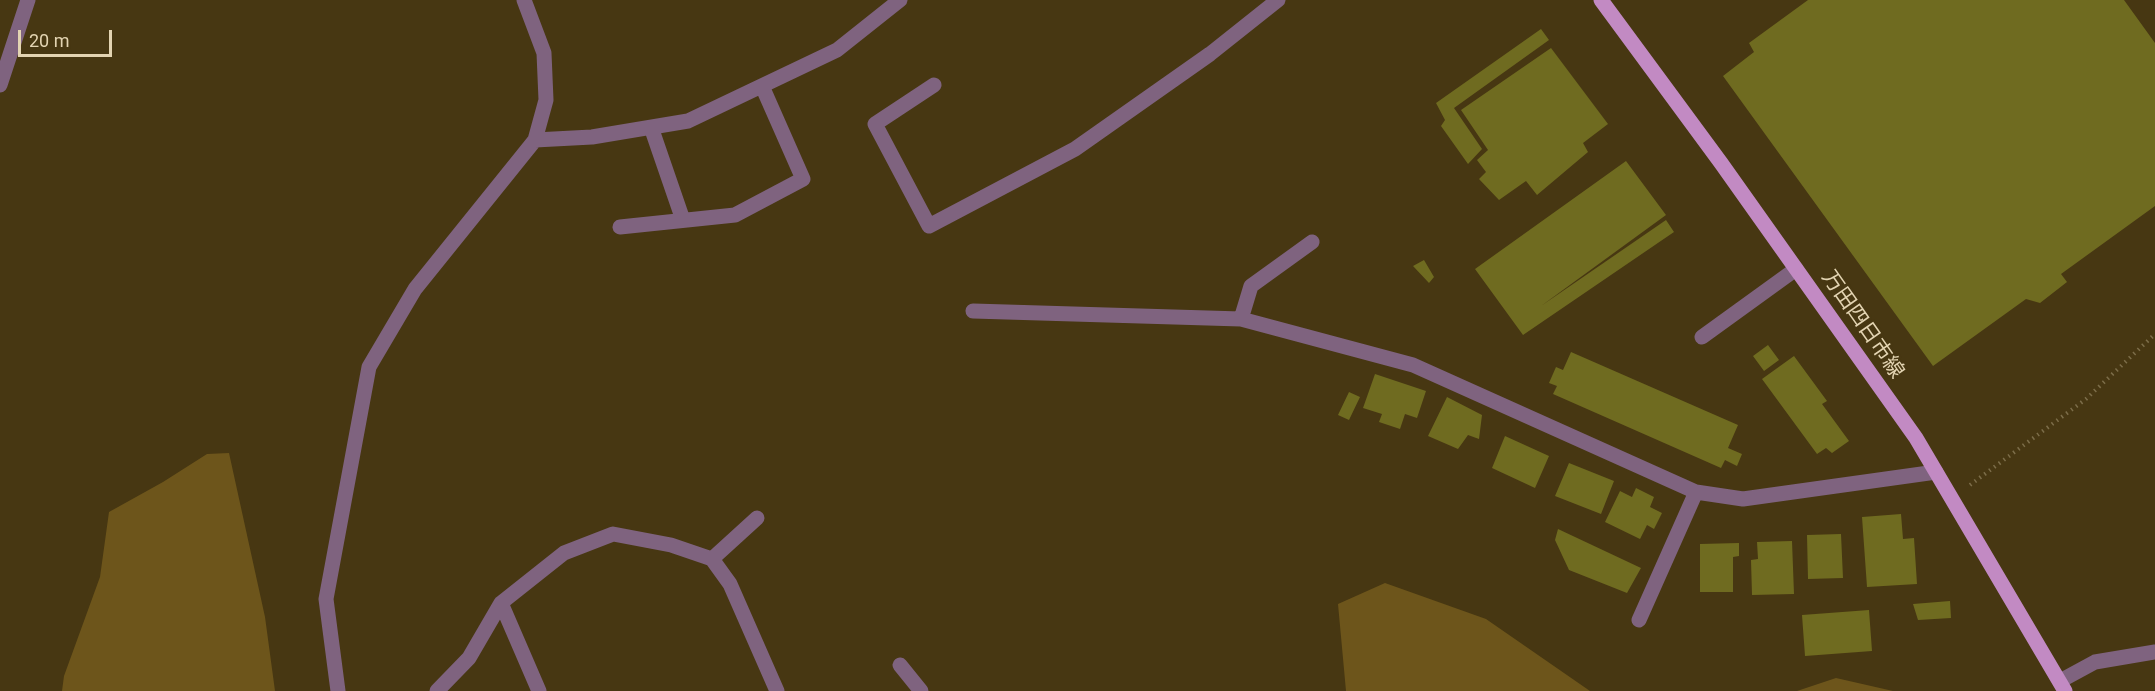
<!DOCTYPE html>
<meta charset="utf-8">
<style>
body{margin:0}
#map{position:relative;width:2155px;height:691px;overflow:hidden;background:#473712;font-family:Roboto,sans-serif}
canvas{display:block}
.scale{position:absolute;left:18px;top:30px;width:94px;height:27px;box-sizing:border-box;border:3px solid #e3d4b2;border-top:0;padding-left:8px;font-size:18px;line-height:21px;white-space:nowrap;color:#e3d4b2;-webkit-text-stroke:4px #473712;paint-order:stroke}
</style>
<div id="map">
<canvas width="2155" height="691"></canvas>
<div class="scale">20 m</div>
</div>
<script>
const g = document.querySelector('canvas').getContext('2d');
g.lineJoin = 'round';
function fill(path, color) { g.fillStyle = color; g.fill(path, 'evenodd'); }
const toPath = rows => new Path2D(rows.map(r => 'M' + r).join(''));
function trace(path, color, width, dash) { g.strokeStyle = color; g.lineWidth = width; g.lineCap = dash ? 'butt' : 'round'; g.setLineDash(dash || []); g.stroke(path); }
function write(font, color, halo, rows, align = 'center') {
  g.font = font + ' Roboto,"Noto Sans JP",sans-serif'; g.lineWidth = 4.5; g.setLineDash([]); g.textBaseline = 'middle'; g.strokeStyle = halo; g.fillStyle = color; for (const [text, x, y, turn = 0] of rows) {
    g.save(); g.translate(x, y); g.rotate((+turn || 0) * Math.PI / 180); g.textAlign = isNaN(turn) ? turn : align; if (halo) g.strokeText(text, 0, 0); g.fillText(text, 0, 0); g.restore();
  }
}
const green = toPath([
 [229,453,265,617,275,691,62,691,64,676,100,577,109,512,163,482,207,454],
 [1385,583,1486,619,1590,691,1346,691,1338,604],
 [1836,678,1893,691,1797,691]
]);
const building = toPath([
 [1808,0,2124,0,2155,43,2155,206,2061,274,2067,282,2040,303,2026,299,1933,366,1723,76,1754,52,1749,43],
 [1541,29,1549,40,1454,108,1482,149,1468,164,1441,126,1445,120,1436,103],
 [1551,48,1608,124,1583,143,1588,152,1537,195,1526,181,1499,200,1479,179,1486,172,1477,160,1488,150,1461,110],
 [1626,161,1666,215,1541,306,1666,220,1674,232,1523,335,1475,269],
 [1424,260,1434,277,1429,283,1413,266],
 [1768,345,1779,360,1764,371,1753,356],
 [1571,352,1738,425,1728,448,1742,454,1737,466,1725,460,1721,468,1553,394,1557,386,1549,383,1556,367,1563,370],
 [1794,356,1827,401,1822,404,1849,441,1832,453,1826,448,1817,454,1762,379],
 [1375,374,1426,391,1417,418,1405,414,1400,429,1379,422,1382,414,1363,408],
 [1349,392,1360,397,1349,420,1338,415],
 [1447,397,1482,415,1479,439,1468,435,1458,449,1428,436],
 [1505,436,1549,456,1535,488,1492,468],
 [1569,463,1614,481,1601,514,1555,496],
 [1636,488,1654,497,1650,507,1662,513,1654,529,1647,525,1640,539,1605,522,1620,491,1632,497],
 [1901,514,1903,539,1914,538,1917,584,1867,587,1862,517],
 [1558,529,1641,568,1627,593,1569,570,1555,540],
 [1841,534,1843,578,1808,579,1807,535],
 [1792,541,1794,594,1752,595,1751,560,1758,559,1757,542],
 [1739,543,1739,556,1733,557,1733,592,1700,592,1700,544],
 [1950,601,1951,618,1918,620,1913,604],
 [1869,610,1872,651,1805,656,1802,615]
]);
const path = toPath([
 [1970,485,2086,399,2155,334]
]);
const minor = toPath([
 [0,85,28,0],
 [934,85,875,124,929,226,1075,149,1210,54,1278,0],
 [651,127,683,220],
 [535,140,592,137,688,121,837,50,900,0],
 [620,227,735,215,803,179,762,86],
 [973,311,1241,319,1413,365,1696,492,1743,499,1936,472],
 [1241,319,1251,286,1312,242],
 [1702,337,1796,269],
 [712,559,730,584,777,691],
 [501,603,539,691],
 [1639,620,1696,492],
 [900,665,921,691],
 [2060,681,2095,662,2155,652],
 [338,691,326,599,369,367,415,289,535,140,546,100,544,53,524,0],
 [437,691,469,658,501,603,564,553,613,534,671,545,712,559,757,518]
]);
const major = toPath([
 [1601,0,1721,163,1916,438,2065,691]
]);
const streetNames = [
 ["万田四日市線",1862,325,55]
];
fill(green, '#6d551b');
fill(building, '#6f6b20');
trace(path, '#7c6d49', 4, [1.5, 4.5]);
trace(minor, '#7f637f', 15);
trace(major, '#c28ac3', 15);
write('21px', '#e3d4b2', '#473712', streetNames);
</script>
